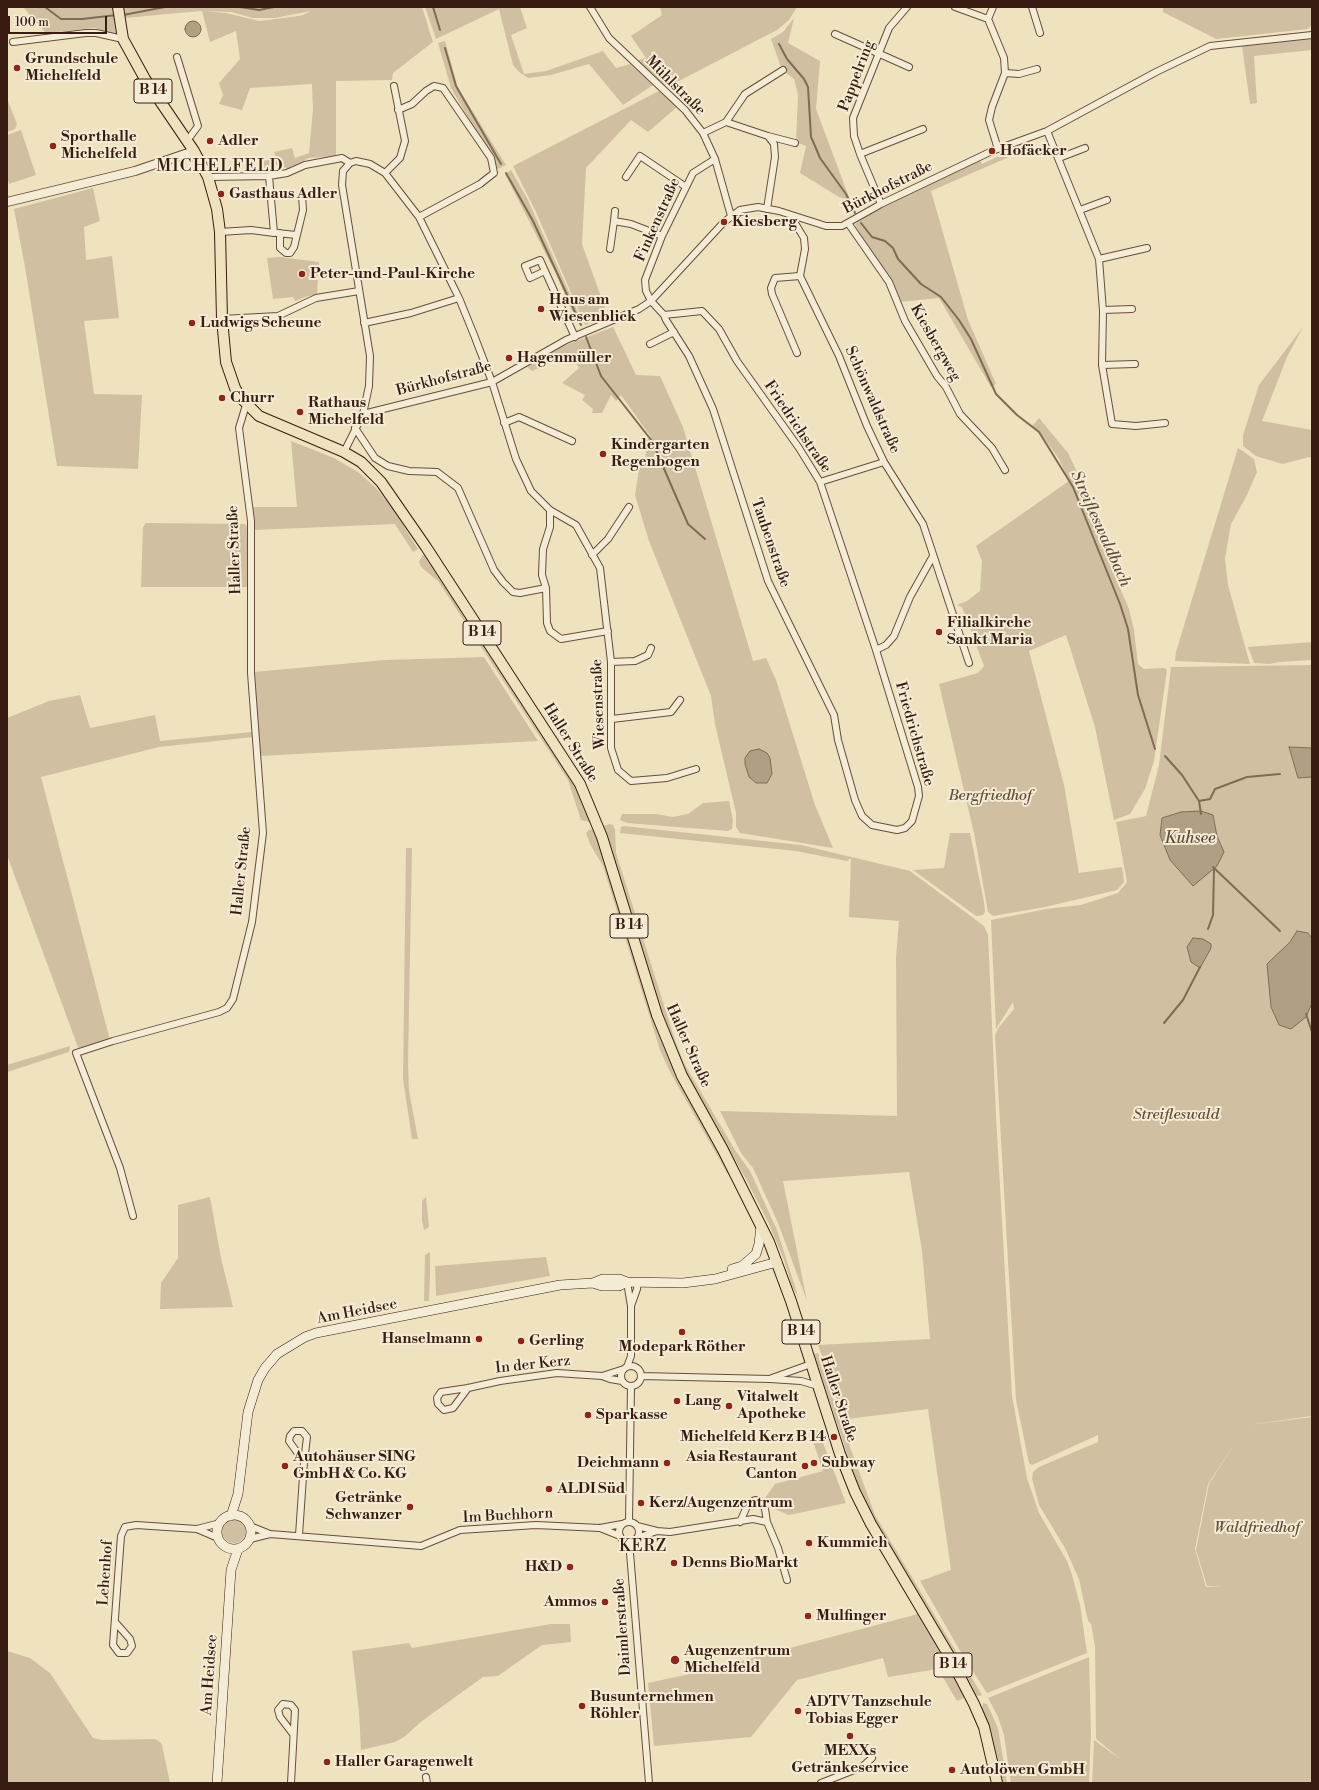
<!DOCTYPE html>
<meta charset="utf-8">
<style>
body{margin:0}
#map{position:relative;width:1319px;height:1790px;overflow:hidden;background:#efe2be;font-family:"Libre Bodoni",serif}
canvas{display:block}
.frame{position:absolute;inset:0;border:8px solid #391c11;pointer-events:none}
.scale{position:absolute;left:8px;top:16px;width:99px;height:18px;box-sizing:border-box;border:2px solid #391c11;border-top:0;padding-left:5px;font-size:12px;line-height:14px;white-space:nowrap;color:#391c11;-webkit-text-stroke:3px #f5ecd5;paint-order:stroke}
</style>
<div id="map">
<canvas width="1319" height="1790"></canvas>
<div class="frame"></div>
<div class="scale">100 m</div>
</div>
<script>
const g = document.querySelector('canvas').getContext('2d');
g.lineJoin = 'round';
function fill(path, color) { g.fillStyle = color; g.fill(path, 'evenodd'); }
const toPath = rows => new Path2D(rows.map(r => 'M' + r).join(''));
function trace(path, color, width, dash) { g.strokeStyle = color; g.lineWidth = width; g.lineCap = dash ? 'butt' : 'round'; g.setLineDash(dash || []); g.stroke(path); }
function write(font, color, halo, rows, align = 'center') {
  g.font = font + ' "Libre Bodoni",serif'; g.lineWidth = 4; g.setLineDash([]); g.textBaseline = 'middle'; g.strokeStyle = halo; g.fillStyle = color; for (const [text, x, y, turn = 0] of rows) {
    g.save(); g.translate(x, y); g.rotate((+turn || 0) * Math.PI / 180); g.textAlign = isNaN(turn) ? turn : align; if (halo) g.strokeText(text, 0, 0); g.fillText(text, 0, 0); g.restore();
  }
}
const green = toPath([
 [23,7,113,7,116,36,95,28,46,33],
 [124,7,422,7,433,42,393,73,392,80,336,81,336,156,309,158,287,169,282,165,275,165,274,172,266,173,263,161,276,158,274,152,292,148,295,158,309,153,313,109,312,84,250,88,242,110,219,104,223,95,219,83,240,59,236,31,210,42,202,11,226,13,259,21,292,17,303,15,311,11,275,18,253,18,231,12,201,11,125,18],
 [425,7,520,7,527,28,511,35,524,74,546,71,603,51,616,68,630,64,653,85,623,105,589,64,551,75,528,78,519,72,513,65,499,9,436,39],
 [660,7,797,7,789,20,777,30,675,83,664,85,636,61,646,58,631,36,662,15],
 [1163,7,1312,7,1312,25,1308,29,1216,39,1163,12],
 [794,18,788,43,820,61,816,109,850,200,839,197,800,173,806,146,796,142,798,95,794,79,782,70,771,39,783,32],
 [1312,38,1312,50,1254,56,1257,103,1250,104,1242,46],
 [445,41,458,88,506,165,498,169,451,88,438,43],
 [659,91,677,107,648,132,631,120,586,168,582,244,608,316,585,325,536,212,513,166],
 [8,101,17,124,15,129,7,132],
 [21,130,36,175,9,184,7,178,7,135],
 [997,157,1009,157,931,191,968,320,996,384,991,387,939,298,899,302,889,275,864,242,855,225,861,218,980,160,982,164],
 [511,170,527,198,582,321,577,323,556,274,505,174],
 [93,188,100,221,84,227,86,260,112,256,119,318,84,321,94,394,142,395,138,469,57,466,25,267,14,209],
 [280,257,319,262,317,295,308,296,295,301,293,297,273,299,267,258],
 [613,327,636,375,660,376,683,427,753,661,766,658,776,680,815,805,833,848,740,833,736,827,736,813,715,724,711,696,649,541,635,495,640,463,645,462,646,449,642,448,642,445,651,437,621,395,616,401,611,395,602,413,592,413,593,409,582,400,585,395,562,383,579,368,570,355,532,371,527,367,558,348],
 [1303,327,1287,357,1262,421,1312,430,1312,458,1309,457,1283,464,1256,456,1243,446,1243,435,1259,385],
 [1039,418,1068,453,1077,472,1099,540,1129,609,1134,630,1138,664,1144,669,1164,668,1167,670,1154,761,1145,789,1130,814,1114,820,1095,727,1066,635,1029,651,1064,785,1079,873,1122,867,1124,882,1117,890,1045,907,993,916,988,912,974,833,939,684,978,673,984,666,962,607,957,605,967,601,980,591,982,561,976,546,1069,481,1059,459,1040,432,1032,426],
 [291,441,334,458,358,472,376,488,392,508,418,549,413,552,395,524,254,530,253,507,297,507],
 [1238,448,1254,459,1257,472,1247,495,1231,524,1225,558,1228,585,1250,664,1175,661,1176,652],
 [146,523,245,524,249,530,249,587,141,587,143,527],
 [423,555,428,555,572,780,591,817,589,822,581,820,568,780,438,581,421,567,419,562],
 [1312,642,1312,660,1280,662,1270,664,1254,663,1248,647],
 [484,657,538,741,260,756,254,672,385,660],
 [1312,665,1312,748,1289,748,1298,778,1312,777,1312,938,1308,933,1297,931,1290,942,1267,965,1306,1017,1312,1003,1312,1416,1247,1425,1312,1417,1312,1783,1092,1783,1094,1740,1123,1761,1096,1739,1095,1646,1091,1624,1088,1621,1079,1579,1065,1548,1039,1505,1032,1479,1033,1472,1039,1467,1098,1442,1098,1435,1032,1465,1029,1463,1016,1400,995,1035,999,1027,1014,1009,1013,1002,996,1029,991,920,1046,909,1081,905,1118,893,1127,882,1116,822,1146,816,1159,765,1171,667],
 [1213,815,1217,836,1224,852,1193,886,1170,860,1160,835,1162,818],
 [1235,1443,1209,1484,1196,1550,1207,1586,1222,1586,1206,1587,1195,1549,1208,1484],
 [80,695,90,728,155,715,160,741,252,732,253,737,159,747,41,777,110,1040,79,1050,7,855,7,718,49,701],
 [729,801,733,820,732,829,728,831,627,823,620,820,622,814,655,814,673,817,688,814,703,803],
 [610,824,613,825,615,830,616,853,676,1043,685,1065,735,1150,750,1171,777,1230,799,1299,792,1286,784,1260,769,1224,746,1179,681,1065,656,999,603,826],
 [624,826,801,845,910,871,984,926,988,935,996,1116,1012,1396,1027,1478,1039,1513,1067,1561,1072,1575,1080,1605,1087,1653,987,1693,963,1656,920,1581,951,1570,928,1409,847,1419,839,1405,818,1345,930,1339,922,1251,909,1172,783,1181,807,1301,778,1223,753,1168,741,1153,720,1111,897,1116,896,957,899,921,849,917,851,858,847,861,796,851,620,833,621,827],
 [590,829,594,830,597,837,665,1050,731,1176,727,1173,670,1072,660,1050,603,866,590,844,586,833],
 [950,833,970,833,984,902,985,912,983,915,976,916,913,870,944,868],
 [406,848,412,848,408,1062,409,1091,418,1139,412,1139,403,1079],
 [70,1046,69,1052,7,1072,7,1065],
 [210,1197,221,1258,233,1307,160,1309,161,1283,178,1258,178,1205],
 [426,1197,429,1227,424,1230,422,1220,422,1201],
 [430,1252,430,1274,429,1301,424,1301,425,1255],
 [546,1257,550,1276,436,1296,435,1266],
 [818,1353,836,1407,845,1423,850,1447,875,1515,982,1695,980,1696,975,1695,870,1514,850,1463,814,1354],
 [818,1430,846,1503,789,1515,770,1507,770,1502,765,1498,775,1484,823,1471,810,1432],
 '222 1531a12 12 0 1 1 24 0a12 12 0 1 1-24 0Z',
 [918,1614,966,1697,957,1701,938,1669,888,1677,883,1658,797,1680,751,1737,654,1746,648,1683,699,1672],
 [551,1624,570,1624,571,1642,542,1645,498,1676,483,1677,422,1721,404,1737,395,1742,361,1750,359,1712,352,1651,409,1643,412,1648],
 [7,1651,30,1658,50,1673,93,1738,102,1740,155,1739,160,1742,162,1745,170,1783,7,1783],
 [1089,1657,1091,1733,1089,1783,1011,1783,1004,1735,998,1717,988,1698],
 [983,1703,987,1704,998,1728,1007,1783,1002,1783,992,1737,982,1710]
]);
const water = toPath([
 '185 29a8 8 0 1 1 16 0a8 8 0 1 1-16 0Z',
 [1289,747,1312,748,1312,777,1298,778,1289,747],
 [759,749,767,753,770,758,772,774,767,783,756,783,749,777,745,764,745,758,750,751,759,749],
 [1201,811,1213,815,1217,836,1224,852,1217,866,1193,886,1170,860,1160,835,1162,818,1181,812,1201,811],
 [1297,931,1308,933,1312,938,1312,1003,1306,1017,1291,1029,1279,1025,1271,1007,1267,964,1290,942,1297,931],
 [1193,938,1203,939,1211,944,1211,948,1200,968,1191,962,1187,947,1193,938]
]);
const stream = toPath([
 [45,7,61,19,82,19,117,15],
 [240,7,259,10,274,7],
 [433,7,440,30],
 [123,15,165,7],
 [779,44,787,59,804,79,808,87,811,137,815,146,820,158,846,194,855,213],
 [445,48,456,86,501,164],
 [506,173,533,221,581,325],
 [861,223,872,237,885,241,893,248,898,259,921,284,941,297,959,320,971,339,996,394,1017,415,1039,432,1073,487,1120,604,1128,629,1138,695,1155,749],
 [586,337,601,376,652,441,688,524,705,539],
 [1165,756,1182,775,1199,801,1201,814],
 [1199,801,1210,799,1215,789,1247,777,1280,774],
 [1213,867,1280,931],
 [1208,929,1213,915,1214,869],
 [1306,1014,1312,1032],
 [1164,1023,1183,1000,1200,967]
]);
const minor = toPath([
 [590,7,609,38,685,110,703,133,715,159,731,216],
 [955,7,988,19,1004,58,1005,73,992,107,989,120,998,149],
 [1032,7,1040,33],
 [988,19,993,7],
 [835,34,909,67],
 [13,42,86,33,96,33,123,39],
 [177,57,198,126,187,141],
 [1005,73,1019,74,1037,69],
 [398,110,412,104,426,91,434,86,443,88,491,158,494,173,480,184,419,217],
 [726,122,768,136,774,144,775,157,767,209],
 [1047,131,1099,259,1103,311,1102,365,1112,424,1136,426,1165,423],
 [703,133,726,122,745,94,783,70],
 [768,136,795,143],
 [860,154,923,129],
 [1059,158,1085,148],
 [385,173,400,158,405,141,394,86],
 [208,177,269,176,287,173,305,165,342,158,350,163],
 [626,177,640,156,686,187],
 [881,204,860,154,854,136,853,118,889,28,907,7],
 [1080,210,1107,200],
 [790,215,804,238,805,249,800,276,839,356,867,426,884,462,923,524,969,663],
 [614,221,615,211],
 [848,223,889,282,905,321,937,376,946,387,960,414,992,448,1005,470],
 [220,232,251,230,274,233,269,176],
 [277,233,296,235],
 [280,233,280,248,286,253,290,253,294,247,303,210,302,195],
 [610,249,614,221,631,224,662,236],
 [1099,259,1147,248],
 [545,271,530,278,525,266,540,260,575,337],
 [1103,310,1132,309],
 [664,315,702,311,719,329,737,361,799,448,820,482,876,650,918,787,919,796,912,821,905,828,897,830,872,825,862,816,855,800,838,740,834,715,768,581,713,409,689,356,666,320,664,315,651,301,646,291,645,280,662,236,693,173,715,159],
 [222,319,278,316,316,298,359,291],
 [364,323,411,313,459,298],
 [650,344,674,332],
 [797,353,772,294,771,288,775,278,800,276],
 [1102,365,1135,364],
 [363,414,492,382,566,340,639,309,651,301,724,222,740,210,758,207,779,211,826,226,842,226,881,204,992,151,1047,131,1156,72,1210,46,1312,35],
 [504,423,519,417,572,441],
 [355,428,375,458,388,466,409,471,437,472,458,488,494,570,503,582,513,592,520,593,546,588],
 [344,452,363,414,369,386,370,356,342,185,343,171,350,163,356,161,370,164,385,173,419,217,459,298,474,335,492,382,516,459,531,491,550,510,576,525,600,568,611,662,611,748,618,770,631,781,667,778,696,769],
 [820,482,884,462],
 [550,510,550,527,543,549,542,575,546,588,547,623,550,631,561,639,608,631],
 [592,555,608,539,629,507],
 [876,650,886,645,894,636,910,597,933,556],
 [611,662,635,661,648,655,651,648],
 [612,719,671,712,680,700],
 [133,1216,120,1168,76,1053,113,1041,219,1012,227,1008,233,999,252,922,263,833,251,673,251,521,239,428,246,405],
 [631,1306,637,1289,638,1282],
 '621 1376a10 10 0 1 1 20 0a10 10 0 1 1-20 0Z',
 [627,1367,631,1356,631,1306,627,1282],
 [602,1376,624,1369],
 [641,1376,770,1379,801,1381,818,1386],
 [772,1378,811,1364],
 [468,1388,453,1408,444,1410,438,1404,437,1398,441,1392,468,1388,500,1381,557,1373,602,1376,610,1379,622,1381],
 [629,1522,631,1386],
 [740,1522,748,1504,755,1500,760,1501,765,1509,767,1522],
 '619 1532a10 10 0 1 1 20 0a10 10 0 1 1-20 0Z',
 [250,1526,270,1534,421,1546,460,1530,536,1525,600,1528,622,1524],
 [637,1526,657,1531,670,1532,753,1519,767,1522,778,1548,787,1580],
 [600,1528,620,1536],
 [197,1529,218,1538],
 [299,1535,304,1462,289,1441,290,1436,294,1431,302,1431,307,1437,304,1462],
 [637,1538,657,1531],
 [250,1539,270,1534],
 [629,1541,649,1783],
 [115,1622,130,1639,132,1646,127,1653,119,1653,113,1645,121,1536,125,1527,136,1525,197,1529,220,1523],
 [426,1777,427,1783],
 [291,1783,295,1710,291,1705,283,1704,278,1710,280,1717,293,1734],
 [821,1783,862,1767,872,1758]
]);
const tertiary = toPath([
 [7,202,135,171,194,151]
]);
const secondary = toPath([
 [732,1269,742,1266,756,1254,759,1244,761,1226],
 [593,1283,602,1286,619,1286,627,1282],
 '217 1532a17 17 0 1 1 34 0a17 17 0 1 1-34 0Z',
 [231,1516,238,1494,248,1412,258,1380,265,1368,277,1354,305,1337,316,1333,560,1285,593,1283,603,1279,619,1279,627,1282,683,1283,715,1279,777,1262],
 [217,1783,231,1570,238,1549]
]);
const primary = toPath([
 [118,7,123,39,145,79,194,151,208,177,217,209,220,232,222,319,226,362,235,388,240,397,259,416,344,452,361,462,381,482,426,547,580,784,602,837,657,1015,682,1076,723,1150,769,1242,791,1301,840,1454,855,1492,871,1524,948,1654,974,1704,984,1727,997,1783]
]);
const markers = [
 [17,68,4,"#8f2418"],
 [210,141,4,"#8f2418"],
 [53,146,4,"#8f2418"],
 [992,151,4,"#8f2418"],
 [221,194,4,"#8f2418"],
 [724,222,4,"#8f2418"],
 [302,274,4,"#8f2418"],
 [541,309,4,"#8f2418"],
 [192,323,4,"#8f2418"],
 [509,358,4,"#8f2418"],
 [222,398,4,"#8f2418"],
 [300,412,4,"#8f2418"],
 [603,454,4,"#8f2418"],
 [939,632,4,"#8f2418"],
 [682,1332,4,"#8f2418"],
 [479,1339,4,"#8f2418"],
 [521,1341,4,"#8f2418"],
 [677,1401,4,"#8f2418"],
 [729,1406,4,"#8f2418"],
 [588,1415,4,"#8f2418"],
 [834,1437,4,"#8f2418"],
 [667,1463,4,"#8f2418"],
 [814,1463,4,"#8f2418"],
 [285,1466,4,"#8f2418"],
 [805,1466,4,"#8f2418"],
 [549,1489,4,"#8f2418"],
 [641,1503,4,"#8f2418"],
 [410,1507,4,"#8f2418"],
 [809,1543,4,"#8f2418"],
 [674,1563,4,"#8f2418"],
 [570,1567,4,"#8f2418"],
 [605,1602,4,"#8f2418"],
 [808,1616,4,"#8f2418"],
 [675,1660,5,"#8f2418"],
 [582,1706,4,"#8f2418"],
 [798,1711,4,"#8f2418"],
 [850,1736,4,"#8f2418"],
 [327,1762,4,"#8f2418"],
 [952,1770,4,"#8f2418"]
];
const shields = [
 [153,91,38],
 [482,633,38],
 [629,926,38],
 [801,1332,38],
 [953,1665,38]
];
const shieldNames = [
 ["B 14",153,91],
 ["B 14",482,633],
 ["B 14",629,926],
 ["B 14",801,1332],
 ["B 14",953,1665]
];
const poiNames = [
 ["Grundschule",25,59],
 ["Michelfeld",25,76],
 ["Sporthalle",61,137],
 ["Michelfeld",61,154],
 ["Adler",218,141],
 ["Hofäcker",1000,151],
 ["Gasthaus Adler",229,194],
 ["Kiesberg",732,222],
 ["Peter-und-Paul-Kirche",310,274],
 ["Haus am",549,300],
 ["Wiesenblick",549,317],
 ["Ludwigs Scheune",200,323],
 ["Hagenmüller",517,358],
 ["Churr",230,398],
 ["Rathaus",308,403],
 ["Michelfeld",308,420],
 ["Kindergarten",611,445],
 ["Regenbogen",611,462],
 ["Filialkirche",947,623],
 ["Sankt Maria",947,640],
 ["Hanselmann",471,1339,"right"],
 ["Gerling",529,1341],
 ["Modepark Röther",682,1347,"center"],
 ["Vitalwelt",737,1397],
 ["Apotheke",737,1414],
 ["Lang",685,1401],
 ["Sparkasse",596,1415],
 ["Michelfeld Kerz B 14",826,1437,"right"],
 ["Autohäuser SING",293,1457],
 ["GmbH & Co. KG",293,1474],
 ["Asia Restaurant",797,1457,"right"],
 ["Canton",797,1474,"right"],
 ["Deichmann",659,1463,"right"],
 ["Subway",822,1463],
 ["ALDI Süd",557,1489],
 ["Getränke",402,1498,"right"],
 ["Schwanzer",402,1515,"right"],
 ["Kerz/Augenzentrum",649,1503],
 ["Kummich",817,1543],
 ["Denns BioMarkt",682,1563],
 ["H&D",562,1567,"right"],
 ["Ammos",597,1602,"right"],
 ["Mulfinger",816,1616],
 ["Augenzentrum",684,1651],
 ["Michelfeld",684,1668],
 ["Busunternehmen",590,1697],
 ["Röhler",590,1714],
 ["ADTV Tanzschule",806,1702],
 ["Tobias Egger",806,1719],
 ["MEXXs",850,1751,"center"],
 ["Getränkeservice",850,1768,"center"],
 ["Haller Garagenwelt",335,1762],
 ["Autolöwen GmbH",960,1770]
];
const streetNames = [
 ["Pappelring",857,76,-69],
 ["Mühlstraße",675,86,45],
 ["Bürkhofstraße",888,188,-27],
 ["Finkenstraße",658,220,-66],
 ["Kiesbergweg",935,343,60],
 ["Bürkhofstraße",444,379,-15],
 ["Schönwaldstraße",872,400,66],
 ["Friedrichstraße",797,427,56],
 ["Taubenstraße",770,543,71],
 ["Haller Straße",235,550,-92],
 ["Wiesenstraße",599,704,-92],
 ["Friedrichstraße",914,734,74],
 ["Haller Straße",570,743,58],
 ["Haller Straße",242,871,-84],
 ["Haller Straße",688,1046,66],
 ["Am Heidsee",357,1312,-11],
 ["In der Kerz",533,1365,-6],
 ["Haller Straße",838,1399,72],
 ["Im Buchhorn",508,1516,-3],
 ["Lehenhof",106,1573,-86],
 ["Daimlerstraße",623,1627,-94],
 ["Am Heidsee",210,1675,-86]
];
const parkNames = [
 ["Bergfriedhof",990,796],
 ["Streifleswald",1176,1115],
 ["Waldfriedhof",1257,1528]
];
const waterNames = [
 ["Streifleswaldbach",1100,529,66],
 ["Kuhsee",1190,839]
];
const neighbourhoodNames = [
 ["KERZ",643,1547]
];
const quarterNames = [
 ["MICHELFELD",220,167]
];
fill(green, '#d0c0a1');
fill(water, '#b19f83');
trace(water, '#816b55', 1);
trace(stream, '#816b55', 2);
trace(minor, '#664e3c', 8);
trace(tertiary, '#664e3c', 10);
trace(secondary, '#391c11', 10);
trace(primary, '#391c11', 12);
trace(minor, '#f5ecd5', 6);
trace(tertiary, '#f5ecd5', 8);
trace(secondary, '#f5ecd5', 9);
trace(primary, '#efe2be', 10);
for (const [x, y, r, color] of markers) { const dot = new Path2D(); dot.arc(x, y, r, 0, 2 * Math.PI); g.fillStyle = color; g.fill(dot); trace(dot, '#f5ecd5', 1.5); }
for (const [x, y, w] of shields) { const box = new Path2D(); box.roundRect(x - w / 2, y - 12, w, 24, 3); g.fillStyle = '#f5ecd5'; g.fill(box); trace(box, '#391c11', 1); }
write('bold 14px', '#391c11', null, shieldNames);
write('bold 15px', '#391c11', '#f5ecd5', poiNames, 'left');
write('15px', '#391c11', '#f5ecd5', streetNames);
write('italic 15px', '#664d3c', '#f5ecd5', parkNames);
write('italic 16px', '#634a39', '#f5ecd5', waterNames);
g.letterSpacing = '1px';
write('16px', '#391c11', '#f5ecd5', neighbourhoodNames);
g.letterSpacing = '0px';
g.letterSpacing = '1px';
write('17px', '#391c11', '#f5ecd5', quarterNames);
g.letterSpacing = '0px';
</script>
